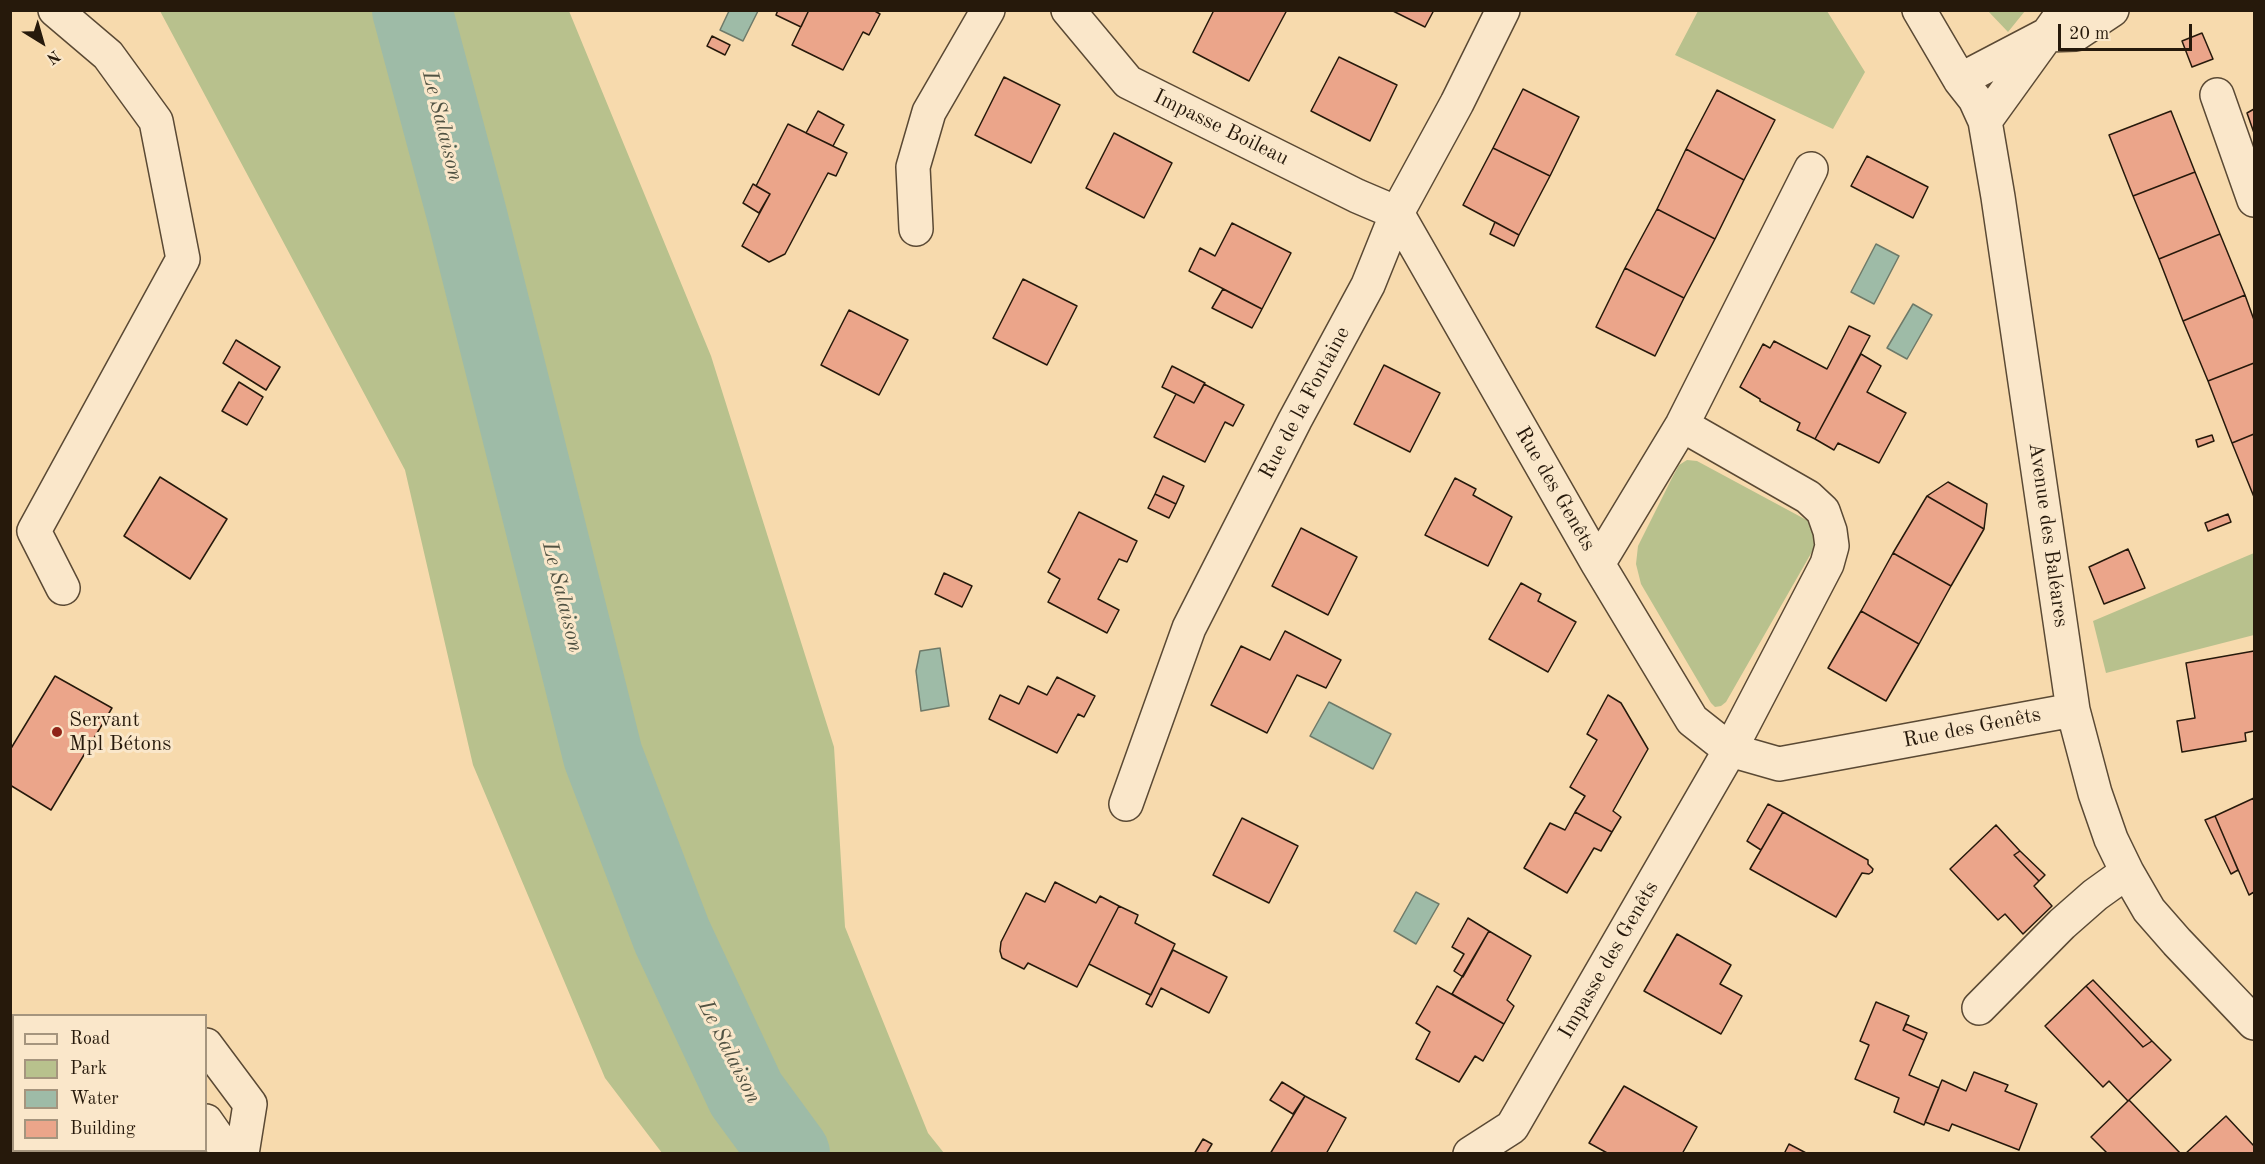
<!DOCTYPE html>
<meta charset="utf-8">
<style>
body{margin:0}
#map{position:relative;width:2265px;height:1164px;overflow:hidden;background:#f7daad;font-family:"Old Standard TT",serif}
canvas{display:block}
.frame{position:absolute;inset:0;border:12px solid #26190b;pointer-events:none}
.legend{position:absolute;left:12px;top:1014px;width:195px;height:138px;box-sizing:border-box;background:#fae7ca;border:2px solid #a5957e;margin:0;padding:8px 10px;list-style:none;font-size:18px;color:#26190b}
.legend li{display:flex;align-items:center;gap:12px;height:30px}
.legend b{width:30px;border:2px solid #a5957e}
.north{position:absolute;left:12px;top:12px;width:60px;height:60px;-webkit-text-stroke:4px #fae7ca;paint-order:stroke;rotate:143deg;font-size:16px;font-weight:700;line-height:24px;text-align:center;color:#26190b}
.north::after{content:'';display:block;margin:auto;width:21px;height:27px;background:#26190b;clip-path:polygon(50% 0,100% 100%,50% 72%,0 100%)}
.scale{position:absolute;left:2058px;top:24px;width:134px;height:27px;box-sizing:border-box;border:3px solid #26190b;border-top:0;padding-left:8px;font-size:18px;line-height:21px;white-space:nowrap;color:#26190b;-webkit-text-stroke:4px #fae7ca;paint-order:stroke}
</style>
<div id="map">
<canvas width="2265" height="1164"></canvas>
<div class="frame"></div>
<ul class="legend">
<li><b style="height:8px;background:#fae7ca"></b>Road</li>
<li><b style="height:16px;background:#b8c18d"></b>Park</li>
<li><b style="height:16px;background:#9ebba7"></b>Water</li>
<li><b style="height:16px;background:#eba58a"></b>Building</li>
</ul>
<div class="north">N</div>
<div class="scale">20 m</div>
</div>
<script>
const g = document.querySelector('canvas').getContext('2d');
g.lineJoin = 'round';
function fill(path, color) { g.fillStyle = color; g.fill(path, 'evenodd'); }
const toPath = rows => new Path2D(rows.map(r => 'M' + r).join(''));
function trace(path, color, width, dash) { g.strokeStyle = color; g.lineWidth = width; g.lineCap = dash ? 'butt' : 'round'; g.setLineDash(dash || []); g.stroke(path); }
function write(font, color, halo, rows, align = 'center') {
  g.font = font + ' "Old Standard TT",serif'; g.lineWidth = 6; g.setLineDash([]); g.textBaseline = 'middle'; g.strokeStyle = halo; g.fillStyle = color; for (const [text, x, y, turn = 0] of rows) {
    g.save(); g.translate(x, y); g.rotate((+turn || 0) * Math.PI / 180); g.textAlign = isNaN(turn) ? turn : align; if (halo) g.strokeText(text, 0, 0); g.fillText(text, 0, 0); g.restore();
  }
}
const green = toPath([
 [160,11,569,11,711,356,834,747,845,927,928,1133,944,1153,662,1153,605,1078,473,765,405,470],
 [1698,11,1827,11,1865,72,1833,129,1675,55],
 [1988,11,2025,11,2008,32],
 [1687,460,1697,461,1814,524,1817,543,1726,702,1721,706,1715,707,1711,703,1641,584,1636,564,1638,546,1673,476,1679,465],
 [2254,553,2254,635,2106,673,2093,621]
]);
const water = toPath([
 [729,11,758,11,743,41,720,30,729,11],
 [1876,244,1899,256,1874,304,1851,292,1876,244],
 [1913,304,1932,315,1907,359,1887,348,1913,304],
 [940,648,949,706,921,711,916,671,920,651,940,648],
 [1329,702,1391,734,1373,769,1310,736,1329,702],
 [1416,892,1439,904,1416,944,1394,931,1416,892]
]);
const river = toPath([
 [412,10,467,215,603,756,672,936,746,1094,790,1154]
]);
const building = toPath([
 [778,10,809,10,801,27,776,15,778,10],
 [809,10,873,10,880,14,869,35,863,32,843,70,792,45,809,10],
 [1214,10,1287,10,1249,81,1193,52,1214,10],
 [1391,10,1434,10,1425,27,1391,10],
 [2202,33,2213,59,2192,67,2182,41,2202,33],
 [712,36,730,45,725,55,707,46,712,36],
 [1339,57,1397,85,1370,141,1311,111,1339,57],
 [1004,77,1060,105,1031,163,975,135,1004,77],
 [1523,89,1579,117,1550,176,1493,148,1523,89],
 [1717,90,1775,120,1744,180,1686,149,1717,90],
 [2254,109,2254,133,2247,113,2254,109],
 [818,111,844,125,833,146,806,133,818,111],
 [2171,111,2195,172,2133,196,2109,135,2171,111],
 [788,124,847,153,836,176,828,173,785,254,769,262,742,246,770,194,756,186,788,124],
 [1114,133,1172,163,1144,218,1086,188,1114,133],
 [1493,148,1550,176,1519,235,1463,205,1493,148],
 [1686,149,1744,180,1715,239,1657,209,1686,149],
 [1867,156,1928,187,1913,218,1851,186,1867,156],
 [2195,172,2220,234,2159,259,2133,196,2195,172],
 [753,184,770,194,759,213,743,203,753,184],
 [1657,209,1715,239,1684,298,1625,268,1657,209],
 [1495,222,1519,235,1514,246,1490,234,1495,222],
 [1232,223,1291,253,1262,309,1189,271,1200,248,1215,256,1232,223],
 [2220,234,2245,295,2183,321,2159,259,2220,234],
 [1625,268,1684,298,1655,356,1596,327,1625,268],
 [1023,279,1077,306,1047,365,993,338,1023,279],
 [1223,289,1262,309,1252,328,1212,308,1223,289],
 [2245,295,2254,320,2254,363,2208,381,2183,321,2245,295],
 [849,310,908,340,879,395,821,365,849,310],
 [1849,326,1870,336,1815,439,1797,430,1800,423,1760,401,1760,399,1740,387,1763,344,1770,348,1774,341,1827,369,1849,326],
 [236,340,280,367,266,390,223,363,236,340],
 [1861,354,1881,366,1867,392,1906,413,1879,463,1838,443,1834,450,1815,439,1861,354],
 [2254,363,2254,434,2232,443,2208,381,2254,363],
 [1384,365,1440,393,1410,452,1354,424,1384,365],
 [1172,366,1205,383,1194,403,1162,387,1172,366],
 [239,382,263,397,247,425,222,411,239,382],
 [1204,384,1244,405,1233,426,1225,422,1205,462,1154,437,1176,394,1194,403,1204,384],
 [2254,434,2254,497,2232,443,2254,434],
 [2212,435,2214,441,2198,447,2196,440,2212,435],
 [1163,476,1184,486,1176,504,1155,494,1163,476],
 [160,477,227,519,190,579,124,536,160,477],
 [1455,478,1476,489,1473,495,1512,517,1488,566,1425,535,1455,478],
 [1948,482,1987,504,1984,529,1927,496,1948,482],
 [1155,494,1176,504,1169,518,1148,508,1155,494],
 [1927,496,1984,529,1951,586,1893,553,1927,496],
 [1079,512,1137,541,1127,562,1119,559,1098,599,1119,610,1107,633,1048,602,1060,579,1048,572,1079,512],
 [2228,514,2231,522,2208,531,2205,523,2228,514],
 [1301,528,1357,557,1328,615,1272,586,1301,528],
 [2128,549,2145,588,2104,604,2089,567,2128,549],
 [1893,553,1951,586,1919,644,1861,611,1893,553],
 [944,573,972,586,962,607,935,594,944,573],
 [1521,583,1541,594,1538,601,1576,622,1548,672,1489,639,1521,583],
 [1861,611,1919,644,1886,701,1828,668,1861,611],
 [1285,631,1341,660,1326,688,1297,675,1267,733,1211,705,1241,646,1270,660,1285,631],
 [2254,651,2254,731,2245,733,2246,741,2182,752,2177,721,2195,718,2186,663,2254,651],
 [55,676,112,708,51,810,10,785,10,750,55,676],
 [1057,677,1095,696,1084,717,1078,714,1057,753,989,719,1000,695,1019,704,1028,686,1047,695,1057,677],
 [1608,695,1621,703,1648,749,1613,811,1621,817,1612,832,1575,812,1585,796,1570,787,1597,740,1587,734,1608,695],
 [2254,798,2254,892,2249,895,2215,816,2254,798],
 [1768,804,1783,812,1761,850,1747,841,1768,804],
 [1575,812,1612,832,1601,851,1594,848,1567,893,1524,868,1550,823,1565,830,1575,812],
 [1783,812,1868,860,1868,864,1873,869,1872,872,1869,874,1862,873,1836,917,1750,869,1783,812],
 [2215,816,2238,870,2231,874,2205,820,2215,816],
 [1242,818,1298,846,1269,903,1213,875,1242,818],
 [1996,825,2020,851,2014,855,2039,881,2034,886,2052,906,2023,934,2005,914,1998,920,1950,869,1996,825],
 [2020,851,2045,875,2039,881,2014,855,2020,851],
 [1055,882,1096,903,1100,896,1119,906,1077,987,1028,963,1024,969,1002,958,1000,951,1001,942,1026,893,1045,902,1055,882],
 [1119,906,1138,915,1135,923,1175,944,1151,995,1089,964,1119,906],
 [1468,918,1489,931,1463,977,1454,971,1464,954,1452,947,1468,918],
 [1489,931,1531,956,1507,1000,1514,1006,1504,1024,1452,994,1489,931],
 [1677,934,1731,965,1720,984,1742,996,1721,1034,1644,991,1677,934],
 [1173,950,1227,977,1209,1013,1161,988,1152,1007,1146,1004,1173,950],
 [2093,980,2152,1041,2143,1047,2086,986,2093,980],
 [1437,986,1504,1024,1483,1061,1475,1056,1459,1082,1416,1059,1430,1032,1416,1023,1437,986],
 [2086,986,2143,1047,2152,1041,2171,1060,2128,1101,2109,1081,2103,1087,2045,1026,2086,986],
 [1876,1002,1909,1016,1903,1030,1924,1040,1909,1075,1939,1088,1924,1125,1894,1112,1899,1098,1855,1079,1869,1045,1860,1041,1876,1002],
 [1906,1024,1927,1033,1924,1040,1903,1030,1906,1024],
 [1974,1072,2008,1085,2005,1091,2037,1104,2019,1150,1952,1124,1949,1131,1925,1122,1942,1080,1966,1091,1974,1072],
 [1282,1082,1305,1096,1293,1114,1270,1100,1282,1082],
 [1624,1086,1697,1127,1682,1154,1609,1154,1589,1143,1624,1086],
 [1305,1096,1346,1118,1326,1154,1270,1154,1305,1096],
 [2129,1100,2181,1154,2108,1154,2091,1137,2129,1100],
 [2226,1116,2254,1146,2254,1154,2185,1154,2226,1116],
 [1203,1139,1212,1144,1206,1154,1194,1154,1203,1139],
 [1789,1144,1808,1154,1784,1154,1789,1144]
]);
const minor = toPath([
 [55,10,108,55,156,121,183,259,34,531,63,588],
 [1068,10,1128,82,1357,196,1397,213,1598,564,1692,720,1730,750,1779,764,2073,710],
 [1919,10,1960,80,1975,99,1985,121,1998,197,2073,710,2095,793,2111,839,2127,872,2149,910,2177,942,2254,1023],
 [1960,80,2046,35,2076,34,2112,10],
 [2217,95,2254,200],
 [1985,121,2065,10],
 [916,229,913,167,929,112,988,10],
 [1598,564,1682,425,1811,169],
 [1126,804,1189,628,1295,420,1368,285,1397,213,1457,103,1503,10],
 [1979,1008,2062,924,2095,895,2127,872],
 [206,1045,250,1104,242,1154],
 [206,1121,229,1154],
 [29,1150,30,1154],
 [176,1150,178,1154],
 [1470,1154,1512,1127,1730,750,1827,564,1832,546,1830,531,1823,511,1808,497,1682,425]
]);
const markers = [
 [57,732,6,"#8f2418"]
];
const streetNames = [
 ["Impasse Boileau",1221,128,26],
 ["Rue de la Fontaine",1305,403,-62],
 ["Rue des Genêts",1555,489,60],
 ["Avenue des Baléares",2048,535,82],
 ["Rue des Genêts",1972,728,-11],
 ["Impasse des Genêts",1609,960,-60]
];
const poiNames = [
 ["Servant",69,720],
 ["Mpl Bétons",69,744]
];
const waterNames = [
 ["Le Salaison",442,126,76],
 ["Le Salaison",562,597,76],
 ["Le Salaison",729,1052,63]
];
fill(green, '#b8c18d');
fill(water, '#9ebba7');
trace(water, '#6e7a69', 1.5);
trace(river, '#9ebba7', 80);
fill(building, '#eba58a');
trace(building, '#26190b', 1.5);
trace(minor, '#5a4934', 36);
trace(minor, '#fae7ca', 33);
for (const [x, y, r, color] of markers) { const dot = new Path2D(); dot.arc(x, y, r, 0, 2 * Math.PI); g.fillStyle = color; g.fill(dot); trace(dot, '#fae7ca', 2); }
write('21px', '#26190b', '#fae7ca', streetNames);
write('21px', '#26190b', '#fae7ca', poiNames, 'left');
write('italic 22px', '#505242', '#fae7ca', waterNames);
</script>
